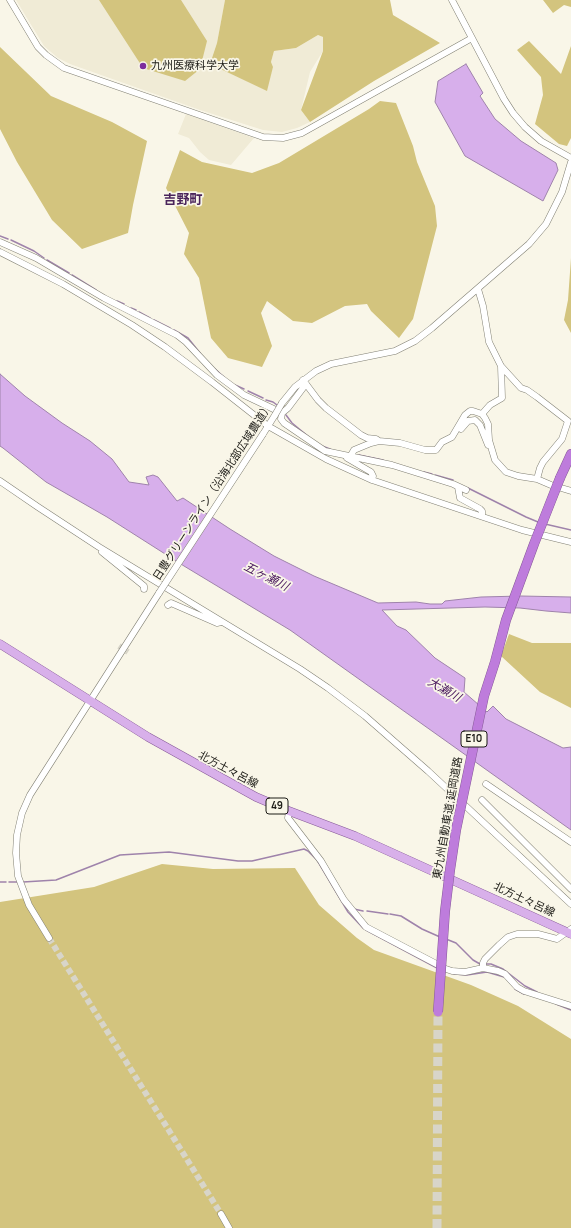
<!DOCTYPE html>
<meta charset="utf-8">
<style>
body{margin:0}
canvas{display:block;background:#f9f6e8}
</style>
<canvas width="571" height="1228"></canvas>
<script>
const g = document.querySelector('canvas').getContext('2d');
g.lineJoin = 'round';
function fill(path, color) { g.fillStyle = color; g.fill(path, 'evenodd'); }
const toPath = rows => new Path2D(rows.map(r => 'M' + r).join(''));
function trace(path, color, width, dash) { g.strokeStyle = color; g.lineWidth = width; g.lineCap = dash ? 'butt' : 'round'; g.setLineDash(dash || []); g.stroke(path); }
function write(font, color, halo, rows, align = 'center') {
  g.font = font + ' Manrope,"Noto Sans JP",sans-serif'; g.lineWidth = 3.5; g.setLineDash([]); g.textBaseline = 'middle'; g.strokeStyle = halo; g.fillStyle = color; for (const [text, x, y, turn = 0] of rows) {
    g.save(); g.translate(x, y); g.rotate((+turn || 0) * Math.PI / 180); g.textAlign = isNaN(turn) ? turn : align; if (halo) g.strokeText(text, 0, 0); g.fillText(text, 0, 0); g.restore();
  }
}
const built = toPath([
 [16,0,225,0,217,43,210,64,266,90,273,67,271,62,274,51,296,48,318,35,323,37,323,51,310,72,301,110,310,122,297,128,282,132,263,130,200,110,70,64,58,58,44,46],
 [186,114,254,138,231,165,209,160,200,152,189,138,178,134]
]);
const green = toPath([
 [99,0,181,0,207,41,200,69,185,81,143,68],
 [225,0,390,0,393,15,440,43,374,81,310,122,301,110,323,51,323,37,318,35,296,48,274,51,271,62,273,67,267,91,210,64,217,43],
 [543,0,571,0,571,7,564,5,553,13],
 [529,41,561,74,571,46,571,138,567,146,559,144,535,124,543,95,541,77,517,50],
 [0,47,51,96,112,122,147,141,133,205,128,233,82,249,52,220,17,162,0,129],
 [380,101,396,103,413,146,417,162,435,206,437,226,413,319,399,338,371,311,367,304,345,306,312,323,293,321,267,301,261,313,272,346,262,367,228,358,211,338,199,278,184,254,189,233,166,188,180,150,202,162,252,173,279,163,369,109],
 [571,258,571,333,564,320,568,300],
 [509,634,532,643,571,643,571,708,540,692,501,656],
 [162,864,213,869,295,868,319,905,357,938,374,950,471,985,518,1006,571,1039,571,1228,0,1228,0,902,94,887]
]);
const water = toPath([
 [466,64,483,93,480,96,495,119,521,141,556,163,558,170,543,201,465,156,435,102,438,81,466,64],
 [0,374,25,396,62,423,90,441,112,459,129,482,149,485,146,477,153,475,158,477,177,501,183,498,230,529,274,556,314,576,378,603,416,602,430,604,442,604,445,601,481,597,521,596,571,597,571,613,546,611,520,608,485,607,382,610,397,626,406,630,435,658,465,678,464,692,487,712,493,706,506,719,563,748,571,747,571,830,290,630,184,566,107,517,46,482,3,448,0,446,0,374]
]);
const stream = toPath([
 [0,236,8,239],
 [11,240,34,251,44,258],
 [47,260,69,273],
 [72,275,96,290],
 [117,301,124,304],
 [131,308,136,310],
 [139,312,150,318],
 [154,320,170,328],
 [174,330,188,338,200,353],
 [215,369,224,377],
 [235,385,244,389],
 [248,391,263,398],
 [266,400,273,402,277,405],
 [286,415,292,423,309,437],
 [322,446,330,449],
 [359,455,383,460],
 [424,472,432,474],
 [435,475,453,480],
 [468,488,526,517,538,522],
 [545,524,571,530],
 [0,882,6,882],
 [9,882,17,882],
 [23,882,56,880,120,855,169,852,238,861,252,861,304,849,308,851,317,860,348,912,363,928],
 [354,909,363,911],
 [367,911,388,914],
 [390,914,401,916,422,929,440,937],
 [366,930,437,968],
 [446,939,456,943,473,960,480,964],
 [485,964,491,964,503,969,525,986,537,992],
 [454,974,467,975,487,972,504,977],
 [515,989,524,994],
 [556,1004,571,1010]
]);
const minorTunnel = toPath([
 [119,646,128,652],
 [49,938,221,1214]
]);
const highwayTunnel = toPath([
 [437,1228,438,1012]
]);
const minor = toPath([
 [10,0,38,47,46,55,64,68,263,137,283,138,302,133,472,38],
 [452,0,504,99,513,113,525,127,541,141,571,158],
 [0,242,36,258,104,298,177,335,186,342,217,375,244,395,282,413,281,419,284,423,325,451,392,465,453,484,466,490],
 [0,252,63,284,132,325,165,347,212,382,268,426,326,459,372,480,522,530,571,542],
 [478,289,483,306,489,342,501,366,521,388,527,390,537,397,568,421,562,439,543,462,540,468,537,479],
 [303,380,318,400,326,408,361,435,367,438,376,439,379,441],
 [282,403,295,387,316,371,331,364,395,351,415,341,432,328,529,244,546,224,562,192,571,162],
 [282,413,288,408,306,384],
 [482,414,490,405,502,398,501,366],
 [461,429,468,421,475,420,480,425,488,445],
 [263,434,275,415],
 [350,457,354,450,371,443,379,441,400,443,425,450,436,450,442,442,452,437,465,415,470,411,473,411,482,414,485,418,488,424,489,440,495,460,506,472,518,476,537,479,551,485,571,491],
 [347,458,371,472,373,476,372,480],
 [0,481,38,507,99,547,300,669,328,688,365,716,428,771,571,904],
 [458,487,460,498,480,509,482,511,482,516],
 [102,552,144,586,144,589],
 [168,605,171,603,217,623,221,622],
 [486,784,571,842],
 [482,800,571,889],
 [289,811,288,818,321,861,344,900,366,927,446,969,452,971,465,972,483,968,498,971,505,974,517,987,524,991,571,1006],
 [49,938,29,905,18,876,16,853,17,835,22,813,30,795,159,593],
 [483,968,483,963,485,959,499,945,508,937,517,934,538,934,557,939,571,929],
 [221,1214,229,1228]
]);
const major = toPath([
 [0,644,148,737,256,797,289,811,355,836,571,934]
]);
const highway = toPath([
 [560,478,571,454]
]);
const minorBridge = toPath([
 [275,415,282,403],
 [159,593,263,434]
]);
const highwayBridge = toPath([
 [438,1012,445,911,450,870,456,830,484,696,495,662,506,620,534,544,560,478]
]);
const markers = [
 [143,66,4,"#7d2d9d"]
];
const shields = [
 [474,739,26],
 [277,806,22]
];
const shieldNames = [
 ["E10",474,739],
 ["49",277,806]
];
const poiNames = [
 ["九州医療科学大学",151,66]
];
const streetNames = [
 ["日豊グリーンライン（沿海北部広域農道）",213,492,-57],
 ["北方土々呂線",228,770,28],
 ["東九州自動車道;延岡道路",448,818,-80],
 ["北方土々呂線",524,900,25]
];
const waterNames = [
 ["五ヶ瀬川",266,577,27],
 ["大瀬川",444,690,30]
];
const quarterNames = [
 ["吉野町",183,200]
];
fill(built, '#f0ebd6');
fill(green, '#d3c47e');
fill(water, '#d7afeb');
trace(water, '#9f83ab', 1);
trace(stream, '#9f83ab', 1.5);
trace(minorTunnel, '#d8d5c9', 6, [6, 3]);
trace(highwayTunnel, '#d8d5c9', 9, [9, 4.5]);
trace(minor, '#828074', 7);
trace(major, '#865a97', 9);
trace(highway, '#865a97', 10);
trace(minor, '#fff', 6);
trace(major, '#d8b0ea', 8);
trace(highway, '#be7cdc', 9);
trace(minorBridge, '#828074', 7, []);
trace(highwayBridge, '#865a97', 10, []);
trace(minorBridge, '#fff', 6);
trace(highwayBridge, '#be7cdc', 9);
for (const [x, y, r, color] of markers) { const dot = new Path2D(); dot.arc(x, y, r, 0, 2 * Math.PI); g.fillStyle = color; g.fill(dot); trace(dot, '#f9f6e8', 1.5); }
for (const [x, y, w] of shields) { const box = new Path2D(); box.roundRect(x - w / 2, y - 8, w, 16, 3); g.fillStyle = '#f9f6e8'; g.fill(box); trace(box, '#1d1c17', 1); }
write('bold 10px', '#1d1c17', null, shieldNames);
write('11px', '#1d1c17', '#f9f6e8', poiNames, 'left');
write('11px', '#1d1c17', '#f9f6e8', streetNames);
write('italic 12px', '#49175d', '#f9f6e8', waterNames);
write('bold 13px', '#4a245b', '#f9f6e8', quarterNames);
</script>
